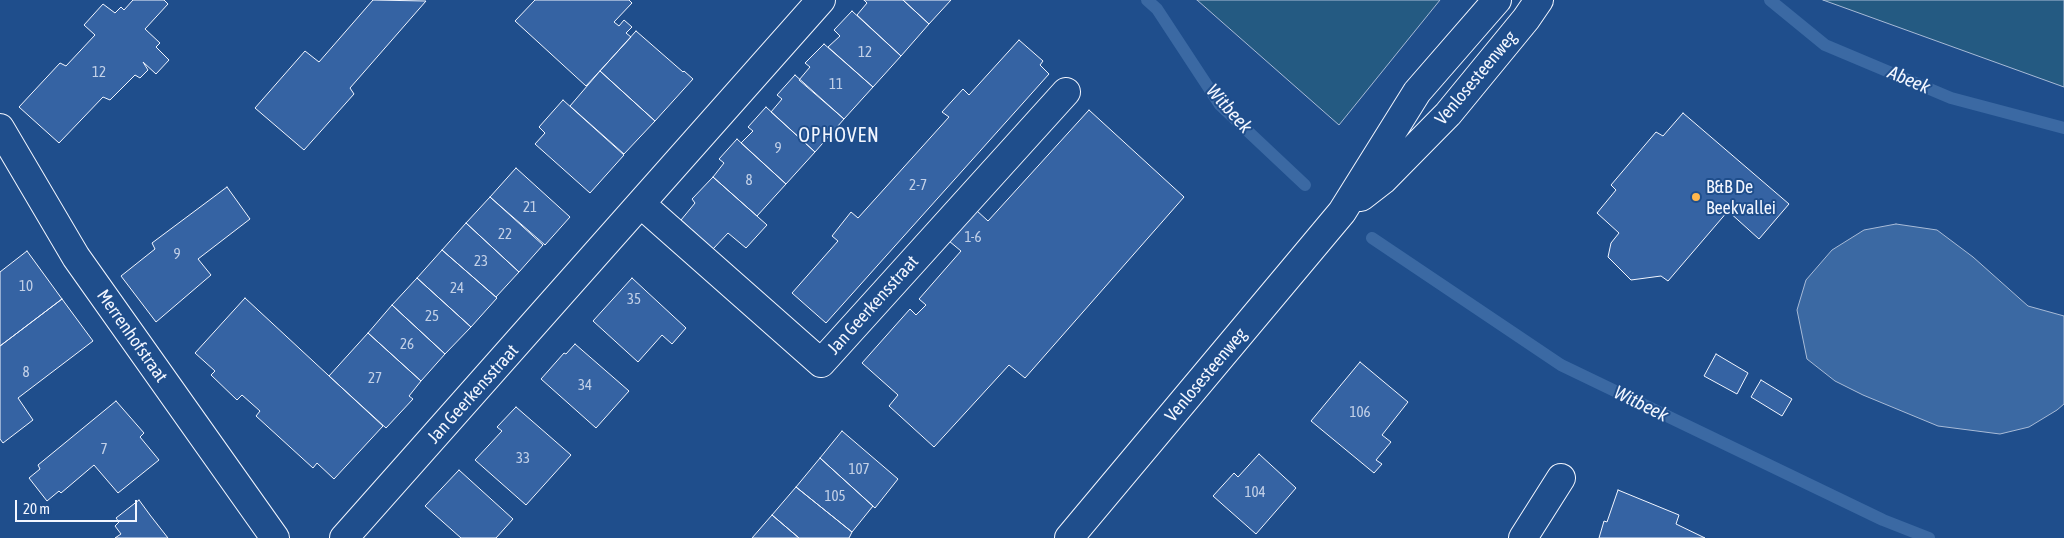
<!DOCTYPE html>
<style>
body{margin:0}
#map{position:relative;width:2064px;height:538px;overflow:hidden;background:#1f4e8c;font-family:"Asap Condensed",sans-serif}
canvas{display:block}
.scale{position:absolute;left:15px;top:500px;width:122px;height:22px;box-sizing:border-box;border:2px solid #f2f6ff;border-top:0;padding-left:6px;font-size:15px;line-height:18px;white-space:nowrap;color:#f2f6ff;-webkit-text-stroke:4px #1f4e8c;paint-order:stroke}
</style>
<div id="map">
<canvas width="2064" height="538"></canvas>
<div class="scale">20 m</div>
</div>
<script>
const g = document.querySelector('canvas').getContext('2d');
g.lineJoin = 'round';
function fill(path, color) { g.fillStyle = color; g.fill(path, 'evenodd'); }
const toPath = rows => new Path2D(rows.map(r => 'M' + r).join(''));
function trace(path, color, width, dash) { g.strokeStyle = color; g.lineWidth = width; g.lineCap = dash ? 'butt' : 'round'; g.setLineDash(dash || []); g.stroke(path); }
function write(font, color, halo, rows, align = 'center') {
  g.font = font + ' "Asap Condensed",sans-serif'; g.lineWidth = 4; g.setLineDash([]); g.textBaseline = 'middle'; g.strokeStyle = halo; g.fillStyle = color; for (const [text, x, y, turn = 0] of rows) {
    g.save(); g.translate(x, y); g.rotate((+turn || 0) * Math.PI / 180); g.textAlign = isNaN(turn) ? turn : align; if (halo) g.strokeText(text, 0, 0); g.fillText(text, 0, 0); g.restore();
  }
}
const green = toPath([
 [1197,0,1440,0,1339,125,1197,0],
 [1823,0,2064,0,2064,87,1823,0]
]);
const water = toPath([
 [1896,224,1937,230,1973,257,2028,306,2064,316,2064,404,2057,410,2029,427,2000,434,1938,426,1863,395,1835,381,1807,359,1797,310,1806,280,1832,250,1864,230,1896,224]
]);
const stream = toPath([
 [1147,0,1157,9,1220,105,1305,185],
 [1770,0,1825,45,1951,98,2064,128],
 [1372,238,1561,365,1883,520,1929,538]
]);
const building = toPath([
 [133,0,164,0,168,4,145,29,160,43,156,47,169,60,156,74,143,62,148,70,140,78,135,75,110,100,103,97,59,143,19,107,60,63,66,66,95,35,84,25,103,4,115,13,121,7,124,10,133,0],
 [373,0,426,1,350,88,354,94,304,150,255,108,305,51,319,62,373,0],
 [535,0,629,0,632,3,614,22,619,26,624,20,632,27,626,33,631,37,586,86,515,21,535,0],
 [864,0,903,0,929,24,901,56,857,15,867,3,864,0],
 [903,0,951,0,929,24,903,0],
 [852,11,901,56,873,87,828,47,840,36,834,30,852,11],
 [636,31,683,72,684,71,693,79,655,121,600,71,636,31],
 [1019,40,1043,61,1040,65,1049,74,826,323,792,293,838,241,832,236,851,212,858,218,949,117,942,112,963,89,969,95,1019,40],
 [824,44,873,87,844,119,799,80,810,67,805,63,824,44],
 [600,71,655,121,624,154,570,106,600,71],
 [795,75,844,119,815,152,771,112,782,99,777,95,795,75],
 [563,100,624,155,590,193,535,144,545,133,539,127,563,100],
 [766,107,815,152,786,184,741,143,753,131,748,127,766,107],
 [1089,110,1184,197,1025,378,1009,365,934,447,889,406,898,395,862,363,910,309,916,315,926,305,919,299,961,251,949,241,976,210,988,221,1089,110],
 [1683,113,1789,204,1759,239,1728,211,1668,281,1661,276,1631,280,1608,257,1611,243,1619,233,1597,213,1616,190,1611,185,1656,132,1663,136,1683,113],
 [737,139,786,184,757,216,713,177,724,163,719,159,737,139],
 [516,168,570,217,545,245,490,197,516,168],
 [713,177,767,225,746,248,728,233,713,249,681,220,695,203,692,199,713,177],
 [227,187,250,219,198,259,211,275,156,322,121,276,155,249,152,243,227,187],
 [490,197,543,245,519,272,466,223,490,197],
 [466,223,519,272,496,297,442,250,466,223],
 [442,250,497,298,471,327,417,278,442,250],
 [27,251,62,299,0,346,0,272,27,251],
 [417,278,471,327,445,354,392,305,417,278],
 [632,278,686,328,672,344,662,335,638,362,593,321,632,278],
 [245,298,383,426,334,479,317,463,313,468,256,416,260,411,242,395,237,400,211,375,215,371,195,353,245,298],
 [62,299,93,341,18,398,33,420,3,443,0,439,0,346,62,299],
 [392,305,445,354,421,381,368,333,392,305],
 [368,333,421,381,409,396,413,399,386,428,329,376,368,333],
 [575,344,629,391,596,428,541,379,564,353,566,354,575,344],
 [1716,354,1748,373,1737,394,1704,376,1716,354],
 [1360,362,1408,402,1382,435,1391,442,1376,460,1382,464,1374,473,1311,421,1360,362],
 [1761,380,1792,399,1782,416,1751,397,1761,380],
 [116,401,144,433,140,437,159,460,118,493,94,465,61,493,59,491,47,501,29,478,40,469,38,465,116,401],
 [516,407,571,455,526,505,475,460,502,431,497,427,516,407],
 [842,431,898,479,875,508,820,458,842,431],
 [1259,454,1296,488,1256,534,1213,496,1234,473,1238,477,1259,454],
 [820,458,873,506,852,532,796,487,820,458],
 [459,470,513,519,496,538,461,538,425,506,459,470],
 [796,487,852,532,849,538,799,538,772,515,796,487],
 [1618,490,1679,515,1676,524,1705,538,1599,538,1604,521,1607,522,1618,490],
 [139,500,150,515,168,538,115,538,121,534,115,526,119,522,116,518,139,500],
 [772,515,799,538,752,538,772,515]
]);
const minor = toPath([
 [0,128,76,257,275,538],
 [641,204,821,363,1066,92],
 [344,538,821,0],
 [1523,538,1561,478]
]);
const major = toPath([
 [1361,197,1383,180,1448,114,1526,19,1539,0],
 [1069,538,1342,212,1417,92,1497,0]
]);
const markers = [
 [1696,197,5,"#ffb74d"]
];
const numberNames = [
 ["12",865,52],
 ["12",99,72],
 ["11",836,84],
 ["9",778,148],
 ["8",749,180],
 ["2-7",918,185],
 ["21",530,207],
 ["22",505,234],
 ["1-6",973,237],
 ["9",177,254],
 ["23",481,261],
 ["10",26,286],
 ["24",457,288],
 ["35",634,299],
 ["25",432,316],
 ["26",407,344],
 ["8",26,372],
 ["27",375,378],
 ["34",585,385],
 ["106",1360,412],
 ["7",104,449],
 ["33",523,458],
 ["107",859,469],
 ["104",1255,492],
 ["105",835,496]
];
const streetNames = [
 ["Venlosesteenweg",1476,78,-50],
 ["Jan Geerkensstraat",873,305,-48],
 ["Merrenhofstraat",132,336,55],
 ["Venlosesteenweg",1206,375,-50],
 ["Jan Geerkensstraat",473,394,-48]
];
const poiNames = [
 ["B&B De",1706,187],
 ["Beekvallei",1706,208]
];
const waterNames = [
 ["Abeek",1909,80,23],
 ["Witbeek",1229,109,48],
 ["Witbeek",1641,404,26]
];
const quarterNames = [
 ["OPHOVEN",839,136]
];
fill(green, '#245a82');
trace(green, '#a8bbd7', 1);
fill(water, '#3b69a3');
trace(water, '#a8bbd7', 1);
trace(stream, '#3b69a3', 12);
fill(building, '#3563a3');
trace(building, '#f2f6ff', 1);
trace(minor, '#f2f6ff', 30);
trace(major, '#f2f6ff', 30);
trace(minor, '#1f4e8c', 28);
trace(major, '#1f4e8c', 28);
for (const [x, y, r, color] of markers) { const dot = new Path2D(); dot.arc(x, y, r, 0, 2 * Math.PI); g.fillStyle = color; g.fill(dot); trace(dot, '#1f4e8c', 2); }
write('15px', '#c3d1e8', null, numberNames);
write('18px', '#f2f6ff', '#1f4e8c', streetNames);
write('18px', '#f2f6ff', '#1f4e8c', poiNames, 'left');
write('italic 19px', '#f2f6ff', '#1f4e8c', waterNames);
g.letterSpacing = '1px';
write('20px', '#f2f6ff', '#1f4e8c', quarterNames);
g.letterSpacing = '0px';
</script>
